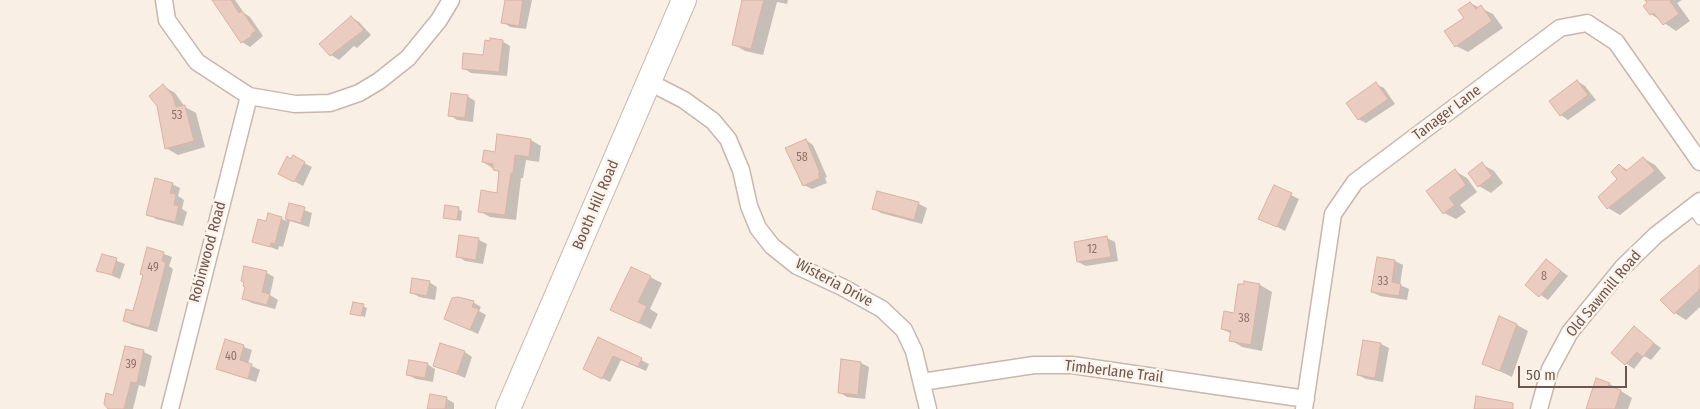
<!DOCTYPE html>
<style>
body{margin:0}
#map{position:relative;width:1700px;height:409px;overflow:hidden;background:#f9efe5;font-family:"Fira Sans Condensed",sans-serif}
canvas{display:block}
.scale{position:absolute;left:1518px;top:366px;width:109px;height:22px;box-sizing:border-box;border:2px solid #6f554d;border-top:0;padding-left:6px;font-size:15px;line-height:18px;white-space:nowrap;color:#6f554d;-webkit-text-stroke:4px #fcf3ea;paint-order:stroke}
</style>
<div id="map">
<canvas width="1700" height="409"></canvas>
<div class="scale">50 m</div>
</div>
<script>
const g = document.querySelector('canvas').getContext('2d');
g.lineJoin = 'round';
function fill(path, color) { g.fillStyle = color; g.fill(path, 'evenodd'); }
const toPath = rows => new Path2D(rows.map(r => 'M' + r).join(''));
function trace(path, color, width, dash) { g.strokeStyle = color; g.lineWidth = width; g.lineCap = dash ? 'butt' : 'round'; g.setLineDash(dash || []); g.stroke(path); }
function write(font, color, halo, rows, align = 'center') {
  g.font = font + ' "Fira Sans Condensed",sans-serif'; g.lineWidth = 5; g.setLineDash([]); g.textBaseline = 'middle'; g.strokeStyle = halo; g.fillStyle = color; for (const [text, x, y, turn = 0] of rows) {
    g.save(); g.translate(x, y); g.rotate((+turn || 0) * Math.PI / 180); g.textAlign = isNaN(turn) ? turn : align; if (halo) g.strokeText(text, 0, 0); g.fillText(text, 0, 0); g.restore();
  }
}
const shadow = toPath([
 [220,0,235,0,244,13,250,17,263,36,250,47,242,42],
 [506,0,532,0,526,29,510,27,503,22],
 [744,0,788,0,787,4,777,2,763,55,745,51,733,44],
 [1646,0,1682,0,1677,3,1690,21,1676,31,1651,14],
 [1470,3,1493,14,1503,28,1468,52,1456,46],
 [351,17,359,22,371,35,357,48,354,46,339,60,331,55],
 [502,41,510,46,507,76,471,73,463,68,484,57],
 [1577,81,1585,86,1596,100,1568,120,1561,115],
 [1376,84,1384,88,1395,104,1366,123,1358,119],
 [163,86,175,93,185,107,196,113,205,147,178,155,166,148],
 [467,96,475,101,473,122,457,120,450,115],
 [531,140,541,146,539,162,526,160,523,178,521,178,516,220,490,217,479,211,498,194,500,173,483,162,496,153],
 [806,140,813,145,827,177,825,178,827,183,812,189,804,185],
 [293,157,312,167,303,186,279,173],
 [1643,158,1655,165,1666,178,1620,215,1608,208,1618,179,1620,165,1629,171],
 [1482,164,1494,171,1503,183,1491,193,1479,186],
 [1455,171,1467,178,1477,192,1460,205,1466,212,1456,219,1444,213],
 [172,184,180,188,178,196,184,200,182,209,187,212,183,226,156,219,148,214],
 [1274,187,1299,199,1285,231,1266,221],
 [878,192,919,204,927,208,922,224,881,213,873,208],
 [290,205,312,213,309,227,290,221,283,247,279,246,278,250,254,241,267,223,281,218,286,221],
 [458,209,462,211,461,221,445,217],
 [1107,238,1115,242,1118,261,1086,266,1078,262],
 [479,240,487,244,483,264,465,261,457,256],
 [148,248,172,257,169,266,173,269,157,332,132,325,124,320,134,312,144,275],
 [102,255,125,264,120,279,98,270],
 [1378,258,1395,261,1403,265,1400,285,1409,289,1407,300,1380,296,1372,292],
 [1547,260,1568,276,1548,300,1526,285],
 [1700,268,1700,307,1686,320,1675,313],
 [267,273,274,277,270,295,278,300,275,309,252,303,244,299],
 [650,277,662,283,650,309,658,314,651,329,624,316],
 [429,282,437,287,435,300,419,297,411,292],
 [1245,283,1260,285,1272,292,1262,351,1242,347,1231,340,1232,334,1222,329,1235,314],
 [473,302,481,307,479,311,486,315,478,334,445,319],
 [363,306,367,308,365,317,352,313],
 [1517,325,1528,331,1512,377,1484,364],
 [1634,328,1661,348,1651,360,1644,356,1634,369,1612,353],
 [599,339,649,364,646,371,621,360,610,382,592,373],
 [226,340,252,350,248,364,260,370,256,382,217,369],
 [1364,341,1381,344,1389,348,1383,382,1366,379,1358,375],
 [126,347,144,352,152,356,145,387,139,385,133,409,110,409],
 [465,352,472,357,465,378,434,365],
 [861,363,869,367,865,399,847,397,839,392],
 [427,364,435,369,433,382,416,379,408,375],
 [1596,380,1610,384,1632,398,1628,409,1588,409],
 [447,399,454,403,454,409,429,409]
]);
const building = toPath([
 [212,0,231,0,239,13,242,11,256,31,251,34,252,36,241,43,212,0],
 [505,0,523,0,519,26,501,23,505,0],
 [742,0,764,0,751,49,732,45,742,0],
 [1645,0,1672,0,1670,1,1679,14,1663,25,1654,13,1650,15,1643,6,1647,3,1645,0],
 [1470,2,1476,9,1481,5,1492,21,1455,47,1444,31,1464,18,1458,10,1470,2],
 [351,16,364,30,330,56,319,44,351,16],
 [490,38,503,40,499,72,462,69,463,53,483,55,485,40,490,41,490,38],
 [1577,80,1588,95,1560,116,1549,101,1577,80],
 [1376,82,1388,99,1358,120,1346,103,1376,82],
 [163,84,173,96,176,107,185,105,194,141,165,149,157,106,149,96,163,84],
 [451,93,468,95,465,118,448,116,451,93],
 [497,134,531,139,529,157,515,155,513,173,511,173,505,215,478,212,481,190,497,193,499,171,493,170,493,164,482,162,484,150,495,152,497,134],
 [806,139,820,173,818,174,820,178,803,186,785,148,806,139],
 [293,155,305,162,294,182,278,174,287,156,291,159,293,155],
 [1643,157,1655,171,1607,209,1598,197,1617,179,1611,172,1619,164,1626,171,1643,157],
 [1482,162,1492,176,1478,187,1468,173,1482,162],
 [1455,169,1466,185,1449,198,1455,205,1443,214,1426,191,1455,169],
 [155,178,173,183,170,193,176,194,174,205,179,206,175,222,146,215,155,178],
 [1274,185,1292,193,1277,227,1258,219,1274,185],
 [877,191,919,202,914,220,872,209,877,191],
 [289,203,305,207,301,223,285,219,289,203],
 [445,205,459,207,457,220,443,218,445,205],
 [268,213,282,217,275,244,271,243,270,247,252,242,258,219,266,221,268,213],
 [459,235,479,238,476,260,456,257,459,235],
 [1107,236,1111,257,1077,262,1074,242,1107,236],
 [147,247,164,252,162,261,166,263,149,328,123,321,126,309,133,311,143,275,140,274,147,247],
 [102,254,117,258,112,275,96,271,102,254],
 [1377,257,1395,260,1392,282,1401,284,1399,296,1371,292,1377,257],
 [1546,259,1561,271,1539,297,1525,285,1546,259],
 [1700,265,1700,289,1674,314,1660,300,1700,265],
 [244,266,267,271,262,292,270,294,267,305,242,299,245,287,243,286,244,282,241,281,244,266],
 [631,267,651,276,638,302,647,306,639,323,610,310,631,267],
 [412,278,430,281,427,296,410,293,412,278],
 [1244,281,1260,284,1251,345,1229,341,1231,331,1221,329,1224,311,1234,313,1238,284,1244,284,1244,281],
 [458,297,474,301,472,307,479,309,470,330,444,319,452,298,458,297],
 [353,302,364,304,361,316,350,314,353,302],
 [1499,316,1517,324,1500,371,1482,364,1499,316],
 [1634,326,1654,343,1643,357,1637,352,1625,365,1611,353,1634,326],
 [598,337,642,358,638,367,613,356,602,379,583,369,598,337],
 [225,339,244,345,240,360,252,364,248,379,216,369,225,339],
 [1363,340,1381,343,1375,378,1357,375,1363,340],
 [440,343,465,351,457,374,433,366,440,343],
 [125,346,144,350,137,383,131,382,124,409,108,409,104,404,106,393,113,395,125,346],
 [841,359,861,362,858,395,838,393,841,359],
 [409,360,428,363,425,378,406,375,409,360],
 [1596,378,1610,383,1608,386,1621,390,1615,409,1586,409,1596,378],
 [430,394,447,397,445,409,427,409,430,394],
 [1476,396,1513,403,1513,409,1474,409,1476,396]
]);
const lane = toPath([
 [1691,207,1700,220]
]);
const street = toPath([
 [164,0,167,20,197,62,249,96,295,104,330,103,359,93,379,81,408,58,439,20,451,0],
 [649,82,684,100,713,121,728,139,741,170,749,206,758,228,772,246,797,266,842,287,882,309,904,330,914,351,928,409],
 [922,382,1034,365,1072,365,1306,399],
 [170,409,249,96],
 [1304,409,1333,214,1355,182,1560,28,1587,23,1616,42,1700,162],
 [1539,409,1550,369,1570,332,1623,267,1656,235,1700,201]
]);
const secondary = toPath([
 [508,409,684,0]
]);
const numberNames = [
 ["53",177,116],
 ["58",802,158],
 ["12",1092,250],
 ["49",153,268],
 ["8",1544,277],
 ["33",1383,282],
 ["38",1244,319],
 ["40",231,357],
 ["39",131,365]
];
const streetNames = [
 ["Tanager Lane",1447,113,-37],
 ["Booth Hill Road",596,205,-67],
 ["Robinwood Road",208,252,-75],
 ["Wisteria Drive",834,283,28],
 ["Old Sawmill Road",1604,294,-50],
 ["Timberlane Trail",1114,372,7]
];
fill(shadow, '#0003');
fill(building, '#ebccc0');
trace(building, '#dcb1a2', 1);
trace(lane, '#c9b6ad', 11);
trace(street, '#c9b6ad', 19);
trace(secondary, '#ceb7ad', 26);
trace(lane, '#fff', 9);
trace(street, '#fff', 16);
trace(secondary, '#fff', 24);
write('12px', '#8e736a', null, numberNames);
write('15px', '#6f554d', '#fcf3ea', streetNames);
</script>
